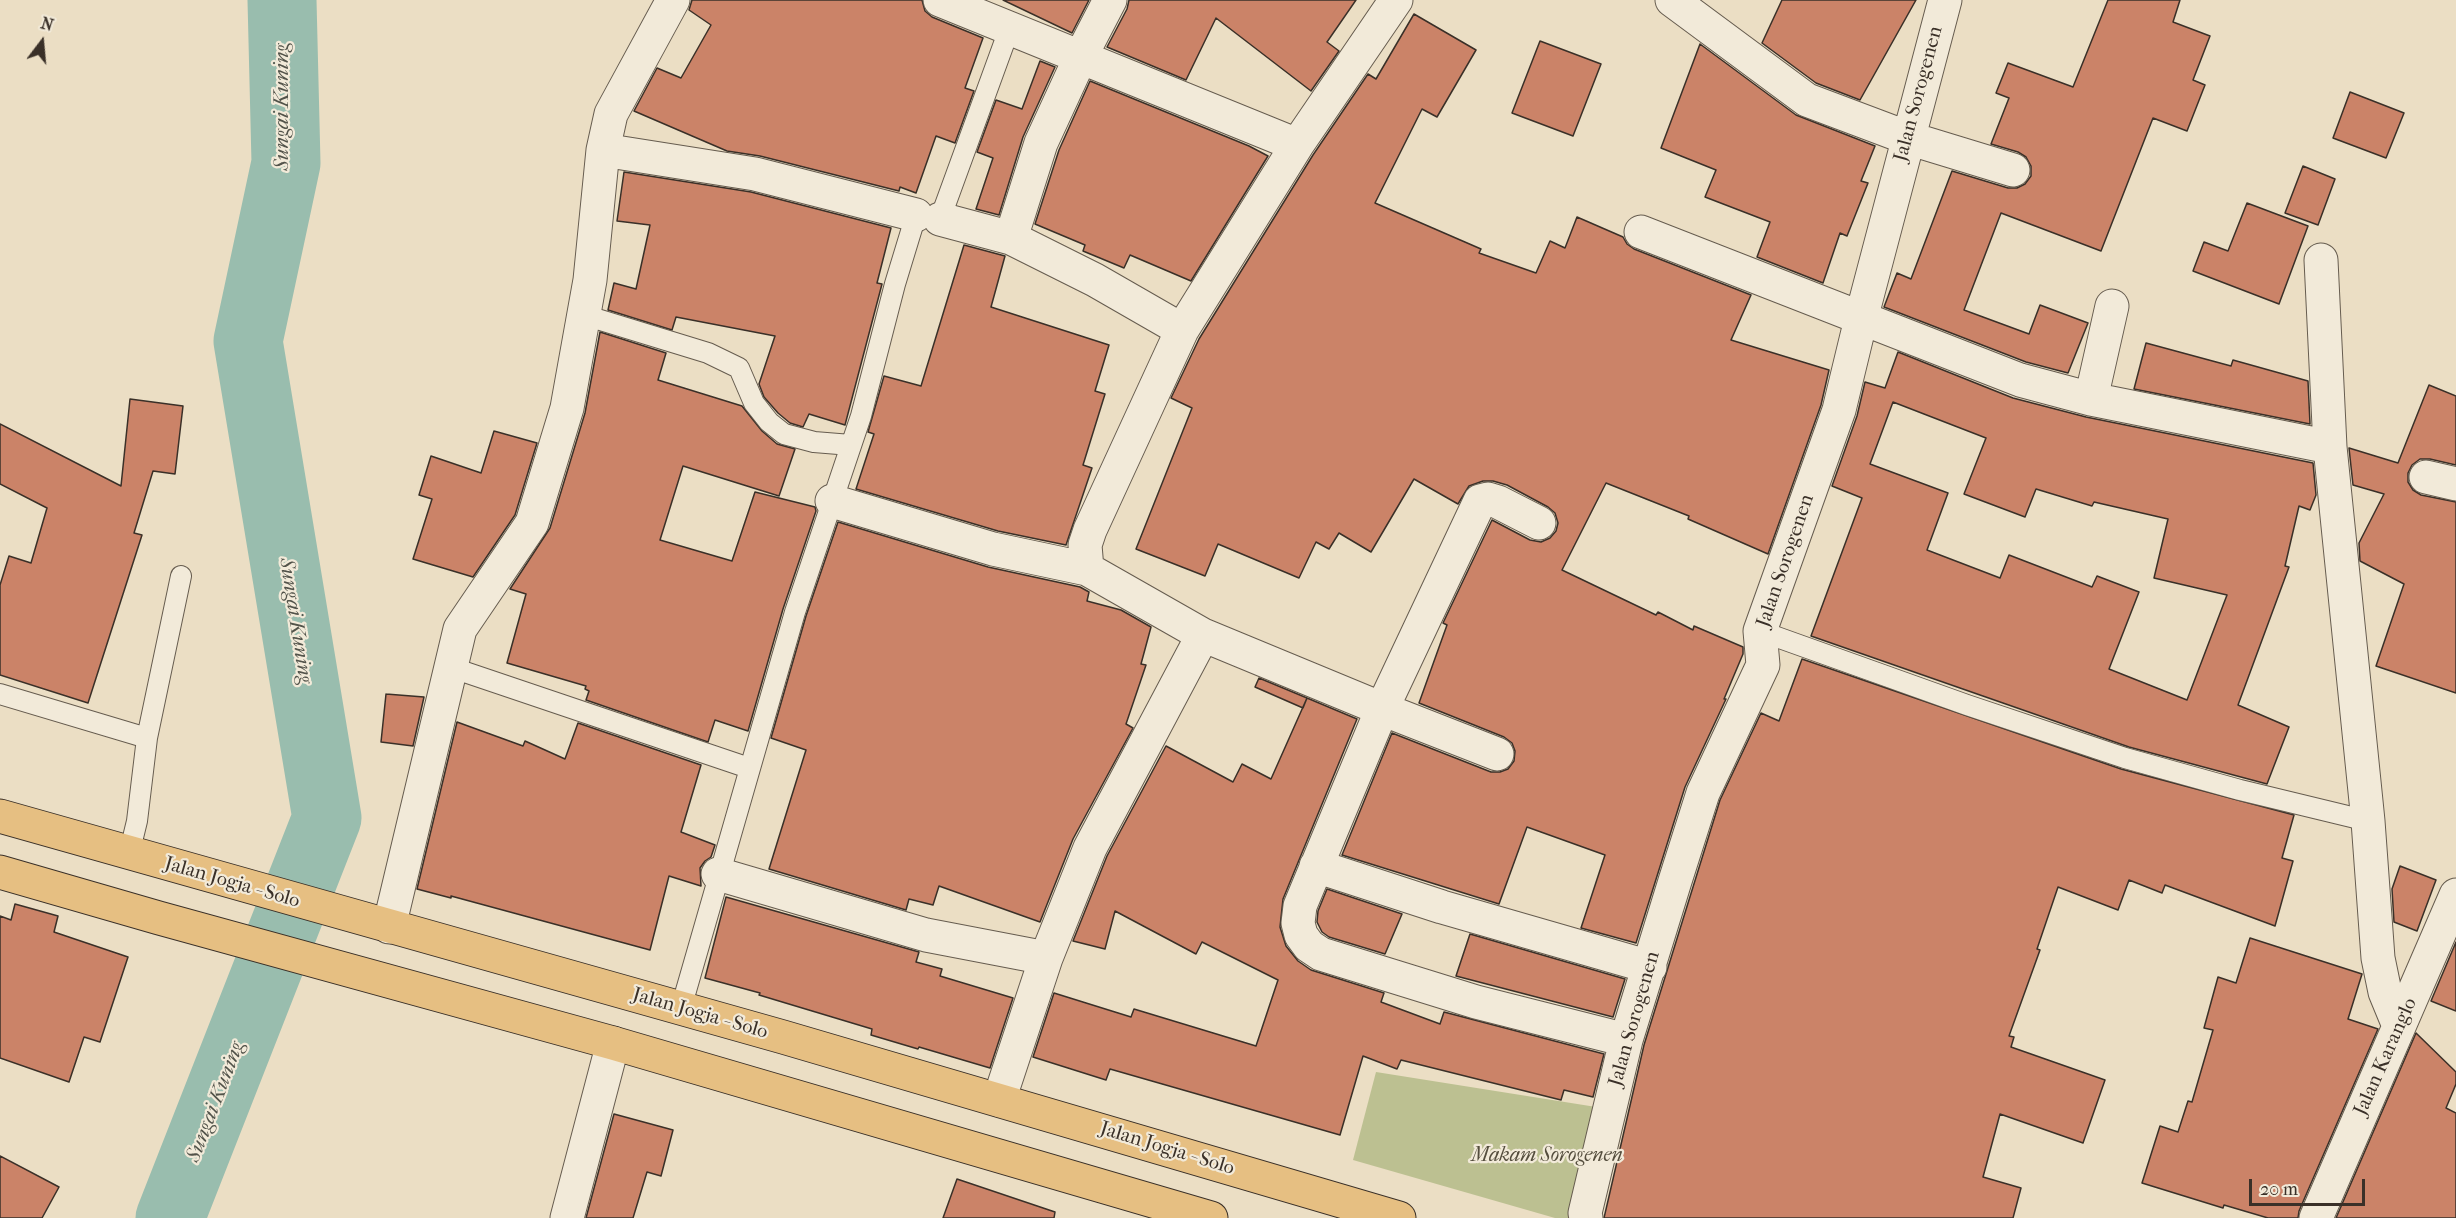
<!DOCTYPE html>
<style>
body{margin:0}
#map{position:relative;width:2456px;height:1218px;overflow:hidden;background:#ebdec4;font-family:"IM FELL French Canon",serif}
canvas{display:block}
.north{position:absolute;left:12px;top:12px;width:60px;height:60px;-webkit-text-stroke:4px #f2ead9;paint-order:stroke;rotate:16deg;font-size:16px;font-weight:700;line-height:24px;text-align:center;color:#3a3028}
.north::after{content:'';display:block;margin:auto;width:21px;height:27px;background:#3a3028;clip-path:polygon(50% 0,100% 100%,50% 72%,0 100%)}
.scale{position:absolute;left:2249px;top:1179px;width:116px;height:27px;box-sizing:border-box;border:3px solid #3a3028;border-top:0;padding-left:8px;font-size:18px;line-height:21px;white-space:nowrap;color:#3a3028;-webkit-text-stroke:4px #f2ead9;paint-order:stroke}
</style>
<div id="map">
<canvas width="2456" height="1218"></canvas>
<div class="north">N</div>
<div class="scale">20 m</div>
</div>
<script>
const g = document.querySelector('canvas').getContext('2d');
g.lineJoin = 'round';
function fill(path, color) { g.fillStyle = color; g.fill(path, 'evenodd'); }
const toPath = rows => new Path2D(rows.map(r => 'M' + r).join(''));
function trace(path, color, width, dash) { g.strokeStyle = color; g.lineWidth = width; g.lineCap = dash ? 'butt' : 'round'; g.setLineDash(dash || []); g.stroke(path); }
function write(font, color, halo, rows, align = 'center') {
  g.font = font + ' "IM FELL French Canon",serif'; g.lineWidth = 4.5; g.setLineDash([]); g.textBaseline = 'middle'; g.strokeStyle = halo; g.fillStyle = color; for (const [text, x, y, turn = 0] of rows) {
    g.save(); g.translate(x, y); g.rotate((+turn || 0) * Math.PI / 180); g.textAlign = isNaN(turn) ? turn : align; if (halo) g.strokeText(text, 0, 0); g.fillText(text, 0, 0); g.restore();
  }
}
const green = toPath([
 [1376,1072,1615,1110,1591,1218,1555,1218,1353,1160]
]);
const river = toPath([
 [170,1218,327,818,248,341,286,163,282,0]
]);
const building = toPath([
 [692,0,922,0,925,11,932,17,983,38,965,88,974,91,955,143,936,136,916,193,900,187,899,191,760,156,727,151,634,111,657,68,681,78,711,25,689,10,692,0],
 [1003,0,1089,0,1072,33,1003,0],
 [1129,0,1356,0,1327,42,1339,51,1311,91,1216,18,1186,80,1107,47,1127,9,1129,0],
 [1782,0,1916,0,1860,100,1816,83,1762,43,1782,0],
 [2108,0,2180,0,2173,22,2210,36,2193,80,2205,85,2187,131,2153,118,2101,251,2001,213,1964,310,2029,334,2040,305,2088,323,2068,373,2026,362,1884,307,1897,273,1911,279,1952,171,2008,188,2017,188,2025,184,2031,176,2031,166,2026,157,2018,152,1991,144,2009,98,1996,93,2008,63,2073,87,2108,0],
 [1414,14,1476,50,1437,117,1422,109,1375,203,1481,249,1479,253,1536,273,1550,241,1565,248,1577,217,1623,237,1627,244,1634,249,1751,295,1731,340,1829,370,1821,405,1768,554,1688,519,1689,516,1606,483,1562,570,1656,615,1658,612,1693,630,1694,626,1743,647,1743,654,1724,699,1726,699,1685,787,1636,943,1581,928,1605,855,1527,827,1499,904,1342,855,1392,733,1491,772,1500,772,1508,769,1514,761,1515,751,1512,743,1504,737,1419,703,1447,625,1443,623,1492,520,1530,540,1541,542,1550,538,1556,531,1558,523,1555,513,1548,507,1507,485,1493,481,1483,481,1469,486,1458,504,1414,479,1371,552,1339,533,1329,549,1316,542,1299,578,1218,544,1205,576,1136,549,1192,408,1171,398,1199,339,1313,155,1368,74,1376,79,1414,14],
 [1540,41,1601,64,1573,136,1512,113,1540,41],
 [1700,44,1796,115,1875,146,1861,181,1868,183,1847,236,1840,233,1823,283,1757,257,1770,222,1705,197,1716,170,1661,148,1700,44],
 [1040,61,1055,67,1023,137,999,215,976,209,993,158,977,152,996,100,1022,109,1040,61],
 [1090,81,1249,146,1268,156,1191,281,1130,255,1124,268,1083,251,1085,245,1035,224,1059,150,1090,81],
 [2350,92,2404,113,2386,158,2333,138,2350,92],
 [2303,166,2335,179,2318,225,2285,213,2303,166],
 [624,172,751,192,891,228,877,283,882,284,845,425,809,414,803,427,790,423,778,413,764,397,759,384,775,336,676,317,672,330,608,310,614,283,636,289,650,225,617,221,624,172],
 [2247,203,2308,226,2279,304,2193,271,2204,242,2228,251,2247,203],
 [964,245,1005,256,991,307,1109,345,1095,391,1105,394,1083,465,1092,468,1066,545,998,531,856,489,874,434,868,432,884,376,921,386,964,245],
 [600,332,666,353,658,380,742,406,762,431,777,444,795,449,779,496,683,466,660,540,732,561,755,492,815,507,816,511,783,609,748,731,715,720,708,742,586,700,589,691,585,689,586,686,507,663,526,594,510,589,550,528,585,413,600,332],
 [2146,343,2231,366,2233,360,2308,381,2310,424,2134,389,2146,343],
 [1898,352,2013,398,2086,417,2313,463,2316,495,2310,510,2299,506,2285,566,2289,567,2238,705,2289,727,2267,784,2129,747,1811,636,1862,498,1832,486,1857,416,1865,382,1885,388,1898,352],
 [1893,402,1986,438,1964,494,2025,517,2036,489,2092,506,2094,502,2168,519,2154,578,2227,595,2187,700,2109,669,2139,592,2097,576,2092,587,2009,555,2000,578,1927,550,1948,493,1870,464,1893,402],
 [2429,385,2456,396,2456,465,2430,459,2420,459,2412,465,2408,473,2408,482,2413,490,2421,495,2456,502,2456,693,2376,666,2404,584,2360,561,2359,543,2384,494,2353,485,2349,448,2398,463,2429,385],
 [130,399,183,406,175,474,153,471,134,533,142,535,88,703,0,675,0,585,9,556,31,563,47,508,0,484,0,424,121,486,130,399],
 [494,431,537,443,515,515,473,577,413,559,432,499,419,495,431,456,481,473,494,431],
 [838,522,988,567,1080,587,1089,592,1087,601,1121,610,1151,627,1141,664,1146,665,1126,724,1133,728,1073,839,1040,922,939,886,933,905,909,899,906,910,769,869,806,750,771,738,806,616,838,522],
 [1802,659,2121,769,2294,815,2282,858,2293,861,2275,926,2165,885,2162,893,2129,880,2118,910,2058,887,2037,949,2040,950,2009,1036,2014,1037,2011,1047,2105,1080,2083,1143,2000,1114,1983,1177,2021,1188,2013,1218,1604,1218,1644,1045,1720,800,1761,713,1779,721,1802,659],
 [1259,678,1307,698,1303,708,1255,687,1259,678],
 [386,694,424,697,413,746,381,742,386,694],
 [1307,698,1357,719,1283,899,1280,927,1286,946,1298,961,1311,970,1384,993,1381,1002,1440,1024,1444,1012,1604,1054,1593,1097,1564,1090,1561,1100,1401,1060,1397,1069,1363,1056,1340,1135,1110,1069,1106,1080,1033,1057,1054,993,1131,1017,1134,1009,1256,1046,1278,980,1202,942,1196,954,1115,911,1105,949,1073,941,1107,856,1166,746,1233,782,1242,764,1271,779,1307,698],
 [457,722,523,746,525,741,565,759,578,723,701,765,681,832,715,845,711,857,705,861,700,868,701,886,669,876,650,950,451,896,451,898,417,889,457,722],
 [2400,866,2436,880,2417,931,2394,922,2392,889,2400,866],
 [1327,889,1402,914,1385,954,1329,937,1322,932,1317,922,1318,911,1327,889],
 [726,897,919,952,916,962,942,969,940,976,1013,998,990,1068,919,1047,918,1049,871,1035,872,1029,759,995,760,993,705,978,726,897],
 [15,904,58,916,54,932,128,957,100,1042,84,1037,69,1082,0,1058,0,916,11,920,15,904],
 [1470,934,1625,979,1613,1017,1456,976,1470,934],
 [2250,938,2362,974,2348,1019,2378,1029,2299,1211,2298,1218,2268,1218,2224,1205,2223,1208,2142,1183,2160,1126,2178,1132,2188,1101,2192,1102,2213,1030,2204,1028,2218,977,2236,983,2250,938],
 [2456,942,2456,1011,2431,1001,2456,942],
 [2416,1033,2456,1072,2456,1084,2446,1108,2456,1113,2456,1218,2336,1218,2416,1033],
 [614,1114,673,1130,661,1176,647,1172,633,1218,586,1218,614,1114],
 [0,1156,59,1187,42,1218,0,1218,0,1156],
 [957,1179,1055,1212,1054,1218,943,1218,957,1179]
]);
const lane = toPath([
 [584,315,708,353,739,368,754,403,769,422,784,434,814,442,851,445],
 [1760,631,1967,705,2125,758,2240,790,2368,821],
 [450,667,749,768],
 [0,694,147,738],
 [129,854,137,821,147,738,181,576],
 [681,1008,795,612,861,416,895,284,916,215,940,219,1010,27]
]);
const street = toPath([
 [940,0,1297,145],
 [1672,0,1807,100,1908,138,2013,170],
 [603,150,755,174,916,215],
 [940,219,1011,238,1095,280,1182,330],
 [1641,232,2020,380,2091,399,2330,447],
 [1011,238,1041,143,1081,56,1110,0],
 [2321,260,2330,447,2368,821,2378,958,2385,992,2399,1026],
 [2091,399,2112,306],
 [2426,477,2456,484],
 [832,501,993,549,1087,569],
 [1203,635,1382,709,1480,501,1488,499,1498,502,1539,523],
 [1497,754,1382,709,1300,906,1298,923,1301,935,1309,946,1321,954,1476,1002,1626,1040],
 [1316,866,1442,907,1650,967],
 [718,874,926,935,1046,958],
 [389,927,460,629,532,523,567,408,590,280,603,150,611,114,673,0],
 [999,1100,1046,958,1090,848,1203,635,1087,569,1085,545,1090,530,1182,330,1297,145,1396,0],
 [567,1218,613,1043],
 [1586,1218,1585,1213,1626,1040,1675,881,1703,793,1763,665,1760,631,1839,410,1861,319,1945,0],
 [2316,1218,2456,895]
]);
const highway = toPath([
 [0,816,783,1037,1399,1218],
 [0,872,159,918,613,1043,1211,1218]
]);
const streetNames = [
 ["Jalan Sorogenen",1919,94,-75],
 ["Jalan Sorogenen",1786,561,-71],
 ["Jalan Jogja - Solo",232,883,16],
 ["Jalan Jogja - Solo",700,1014,16],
 ["Jalan Sorogenen",1635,1019,-74],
 ["Jalan Karanglo",2386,1057,-66],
 ["Jalan Jogja - Solo",1167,1149,17]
];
const parkNames = [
 ["Makam Sorogenen",1547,1156]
];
const waterNames = [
 ["Sungai Kuning",283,107,-90],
 ["Sungai Kuning",295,621,81],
 ["Sungai Kuning",216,1102,-69]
];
fill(green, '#bcc091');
trace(river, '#99bdae', 69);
fill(building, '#cb8368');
trace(building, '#3a3028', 1.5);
trace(lane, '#665c4f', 22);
trace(street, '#665c4f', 35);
trace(highway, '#3a3028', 35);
trace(lane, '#f2ead9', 20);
trace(street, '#f2ead9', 33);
trace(highway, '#e6bf82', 33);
write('20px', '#3a3028', '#f2ead9', streetNames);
write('italic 20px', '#544d3d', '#f2ead9', parkNames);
write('italic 21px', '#52534a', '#f2ead9', waterNames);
</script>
